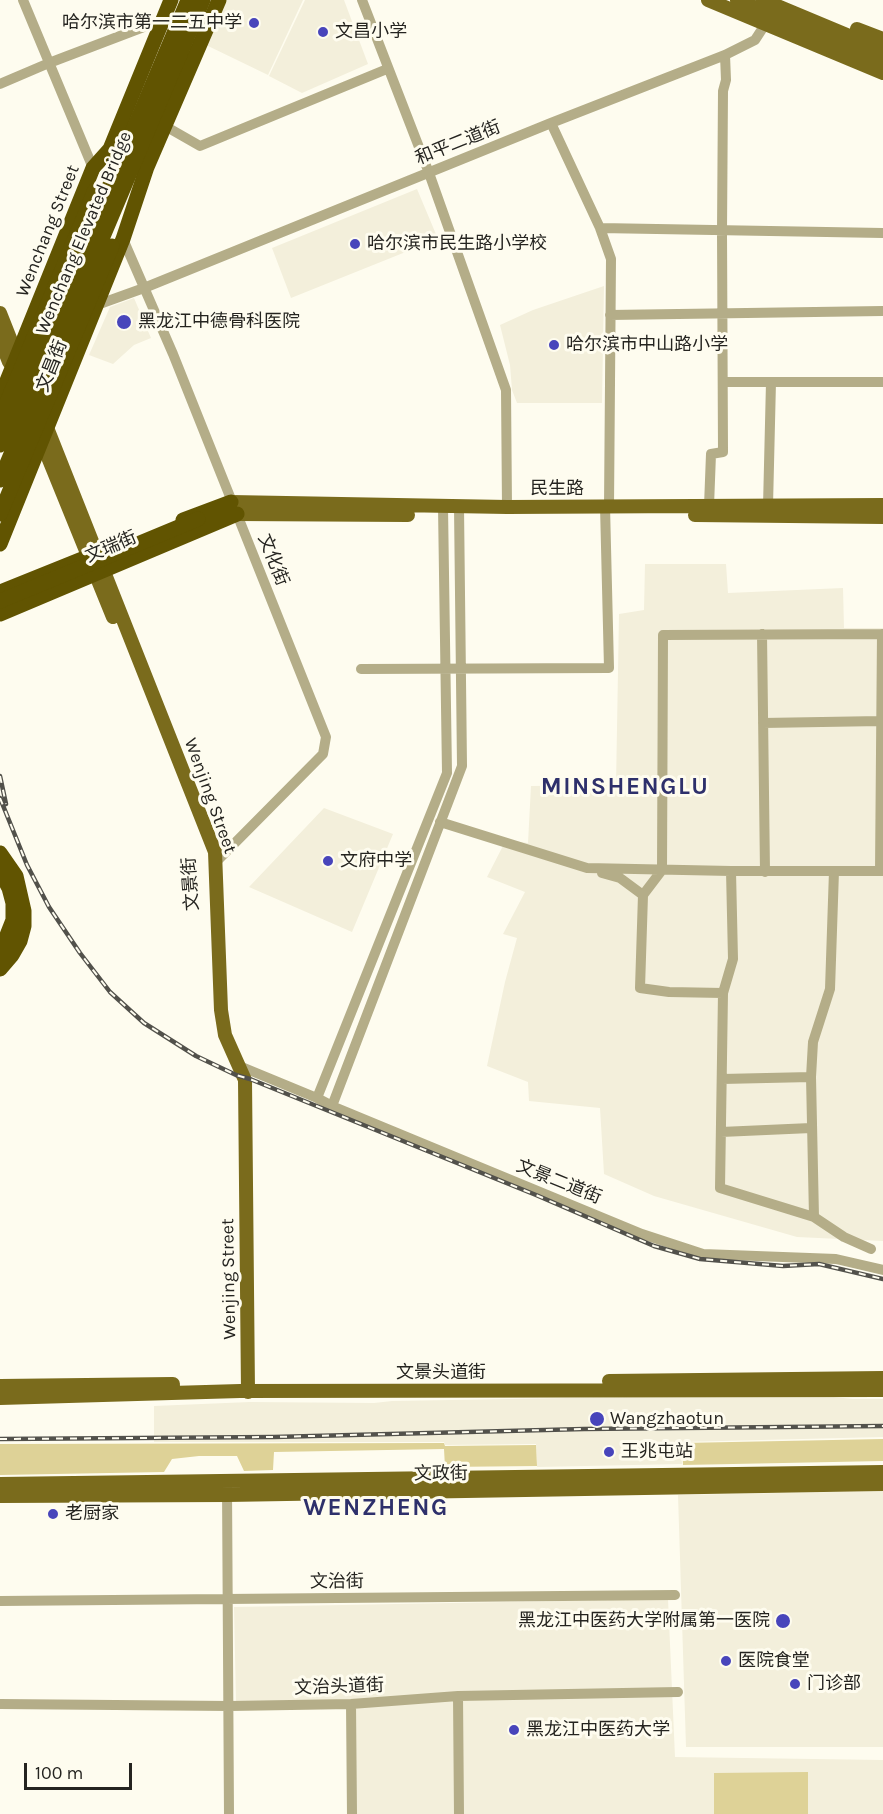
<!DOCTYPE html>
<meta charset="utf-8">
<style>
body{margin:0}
#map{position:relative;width:883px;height:1814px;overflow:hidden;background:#fefcef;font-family:Karla,sans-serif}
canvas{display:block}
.scale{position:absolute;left:24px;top:1763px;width:108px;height:27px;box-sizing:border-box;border:3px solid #252420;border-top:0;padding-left:8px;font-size:18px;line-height:21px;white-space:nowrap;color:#252420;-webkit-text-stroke:4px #fefcef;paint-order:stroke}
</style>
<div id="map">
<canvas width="883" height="1814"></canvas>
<div class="scale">100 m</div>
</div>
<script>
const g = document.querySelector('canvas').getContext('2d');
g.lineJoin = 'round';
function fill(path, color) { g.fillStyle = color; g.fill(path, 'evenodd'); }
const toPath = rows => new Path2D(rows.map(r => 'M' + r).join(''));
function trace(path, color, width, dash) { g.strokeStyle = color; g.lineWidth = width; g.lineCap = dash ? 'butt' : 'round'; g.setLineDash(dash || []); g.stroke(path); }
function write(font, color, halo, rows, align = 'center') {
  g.font = font + ' Karla,"Noto Sans SC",sans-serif'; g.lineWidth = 6; g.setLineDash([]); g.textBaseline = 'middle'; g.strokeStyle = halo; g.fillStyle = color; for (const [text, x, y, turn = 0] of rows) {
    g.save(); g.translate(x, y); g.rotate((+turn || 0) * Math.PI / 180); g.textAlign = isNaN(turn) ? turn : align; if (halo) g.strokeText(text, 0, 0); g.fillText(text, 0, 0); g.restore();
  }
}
const built = toPath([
 [227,0,303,0,268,75,206,45],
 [305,0,344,0,368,64,302,93,269,76],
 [417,189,438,239,291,298,272,248],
 [604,286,602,403,517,403,512,390,510,365,500,325,533,310],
 [134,298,151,338,134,345,113,364,89,355,110,307],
 [645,564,726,564,728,593,843,588,844,628,883,628,883,1241,797,1237,654,1196,604,1174,600,1108,529,1101,528,1082,487,1066,505,982,517,938,503,934,525,892,487,877,506,840,528,843,531,786,616,785,619,614,644,610],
 [324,808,393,834,352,932,249,887],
 [804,1394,853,1399,883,1399,883,1437,681,1442,682,1464,537,1467,536,1444,445,1445,444,1442,154,1442,154,1406,250,1402,374,1403,392,1401],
 [883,1491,883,1747,686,1747,678,1495],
 [668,1599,675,1757,883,1760,883,1814,355,1814,354,1700,236,1702,234,1607]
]);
const green = toPath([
 [883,1439,883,1461,683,1465,682,1443],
 [444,1443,445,1446,536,1445,537,1466,445,1467,444,1449,274,1452,273,1470,244,1471,237,1456,199,1456,172,1459,164,1472,0,1475,0,1444],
 [808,1772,808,1814,714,1814,714,1773]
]);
const minor = toPath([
 [23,0,93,168],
 [362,0,429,173,506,390,507,507],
 [0,84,49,63,162,20],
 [551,123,600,228,611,259,609,506],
 [165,126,200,146,387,69],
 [600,228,883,233],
 [123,239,173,354,326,737,323,754,216,862],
 [94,306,144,288,551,123,725,55,755,40,768,20],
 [610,315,883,311],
 [723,382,883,382],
 [709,506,711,454,723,452,722,231,723,91,726,80,725,55],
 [768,506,771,382],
 [762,634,765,872],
 [361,669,609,668,605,506],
 [763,723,881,721],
 [440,822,587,868,731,871,883,871],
 [731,871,733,959,723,993,669,992,640,988,643,895,662,870,663,635,883,634],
 [880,871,882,634],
 [602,873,620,878,643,895],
 [723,993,720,1188,814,1217,844,1237,871,1249],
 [237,1065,317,1098,332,1106,642,1234,703,1254,836,1259,883,1270],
 [722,1079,811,1077],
 [317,1098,447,773,443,507],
 [332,1106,462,766,459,507],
 [721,1132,811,1128],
 [814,1217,811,1077,813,1042,830,989,834,871],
 [227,1487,229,1814],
 [0,1601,675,1595],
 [458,1696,459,1814],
 [0,1704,230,1706,351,1704,458,1696,678,1692],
 [351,1704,352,1814]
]);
const major = toPath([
 [708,0,883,73],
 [737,0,883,60],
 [763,0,883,50],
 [857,29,883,39],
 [0,313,19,361],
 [0,339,9,362],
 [44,420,215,852,221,1010,225,1035,245,1080,248,1392],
 [39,435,113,617],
 [231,502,507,507,883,505],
 [237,514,408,515],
 [695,515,883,517],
 [609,1381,883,1378],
 [0,1386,173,1384],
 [0,1398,240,1391,883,1390],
 [0,1484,883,1472],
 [0,1496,227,1495,883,1484]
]);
const highway = toPath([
 [144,174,219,0],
 [0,398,93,168,110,149,171,0],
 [183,520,231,502],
 [0,544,123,239,147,167],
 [0,592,127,541],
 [0,614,237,514],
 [0,853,16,876,24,911,24,926,20,941,12,955,0,969],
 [0,872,9,888,13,903,13,920,0,953]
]);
const rail = toPath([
 [0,776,6,804],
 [0,798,27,865,49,907,80,953,110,992,144,1023,196,1056,236,1075,250,1079,536,1195,654,1246,700,1259,783,1266,819,1264,883,1279],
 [0,1439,274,1437,584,1429,883,1426]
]);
const highwayBridge = toPath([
 [0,419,95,190],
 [0,445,188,0],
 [0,480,203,0],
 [0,514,112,246],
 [0,601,198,519]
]);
const markers = [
 [254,23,6,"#4845bb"],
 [323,32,6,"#4845bb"],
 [355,244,6,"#4845bb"],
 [124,322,8,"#4845bb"],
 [554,345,6,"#4845bb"],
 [328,861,6,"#4845bb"],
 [597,1419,8,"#4845bb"],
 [609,1452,6,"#4845bb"],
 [53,1514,6,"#4845bb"],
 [783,1621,8,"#4845bb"],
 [726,1661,6,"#4845bb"],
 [795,1684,6,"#4845bb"],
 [514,1730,6,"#4845bb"]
];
const poiNames = [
 ["哈尔滨市第一二五中学",242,23,"right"],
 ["文昌小学",335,32],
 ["哈尔滨市民生路小学校",367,244],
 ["黑龙江中德骨科医院",138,322],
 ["哈尔滨市中山路小学",566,345],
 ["文府中学",340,861],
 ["Wangzhaotun",610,1419],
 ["王兆屯站",621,1452],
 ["老厨家",65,1514],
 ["黑龙江中医药大学附属第一医院",770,1621,"right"],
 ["医院食堂",738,1661],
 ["门诊部",807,1684],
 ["黑龙江中医药大学",526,1730]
];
const streetNames = [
 ["和平二道街",458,143,-22],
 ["Wenchang Street",48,231,-68],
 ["Wenchang Elevated Bridge",84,233,-67],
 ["文昌街",52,366,-68],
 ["民生路",557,489],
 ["文瑞街",111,547,-23],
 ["文化街",273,560,68],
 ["Wenjing Street",210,796,70],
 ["文景街",191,884,-94],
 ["文景二道街",559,1182,22],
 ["Wenjing Street",229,1279,-91],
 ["文景头道街",441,1373],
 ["文政街",441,1474,-1],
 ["文治街",337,1582,-1],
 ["文治头道街",339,1687,-2]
];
const districtNames = [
 ["MINSHENGLU",625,787],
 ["WENZHENG",376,1508]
];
fill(built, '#f3efdb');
fill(green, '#ded297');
trace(minor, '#b4ad88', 10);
trace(major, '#7a6b1c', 14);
trace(highway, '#615401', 15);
trace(rail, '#52514b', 4.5);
trace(rail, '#fefcef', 2, [7]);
trace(highwayBridge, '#615401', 15);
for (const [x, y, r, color] of markers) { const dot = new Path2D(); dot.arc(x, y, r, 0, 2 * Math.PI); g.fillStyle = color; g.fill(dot); trace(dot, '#fefcef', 2); }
write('18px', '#252420', '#fefcef', poiNames, 'left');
write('18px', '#252420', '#fefcef', streetNames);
g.letterSpacing = '1.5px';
write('bold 24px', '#2e306b', '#fefcef', districtNames);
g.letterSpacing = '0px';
</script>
